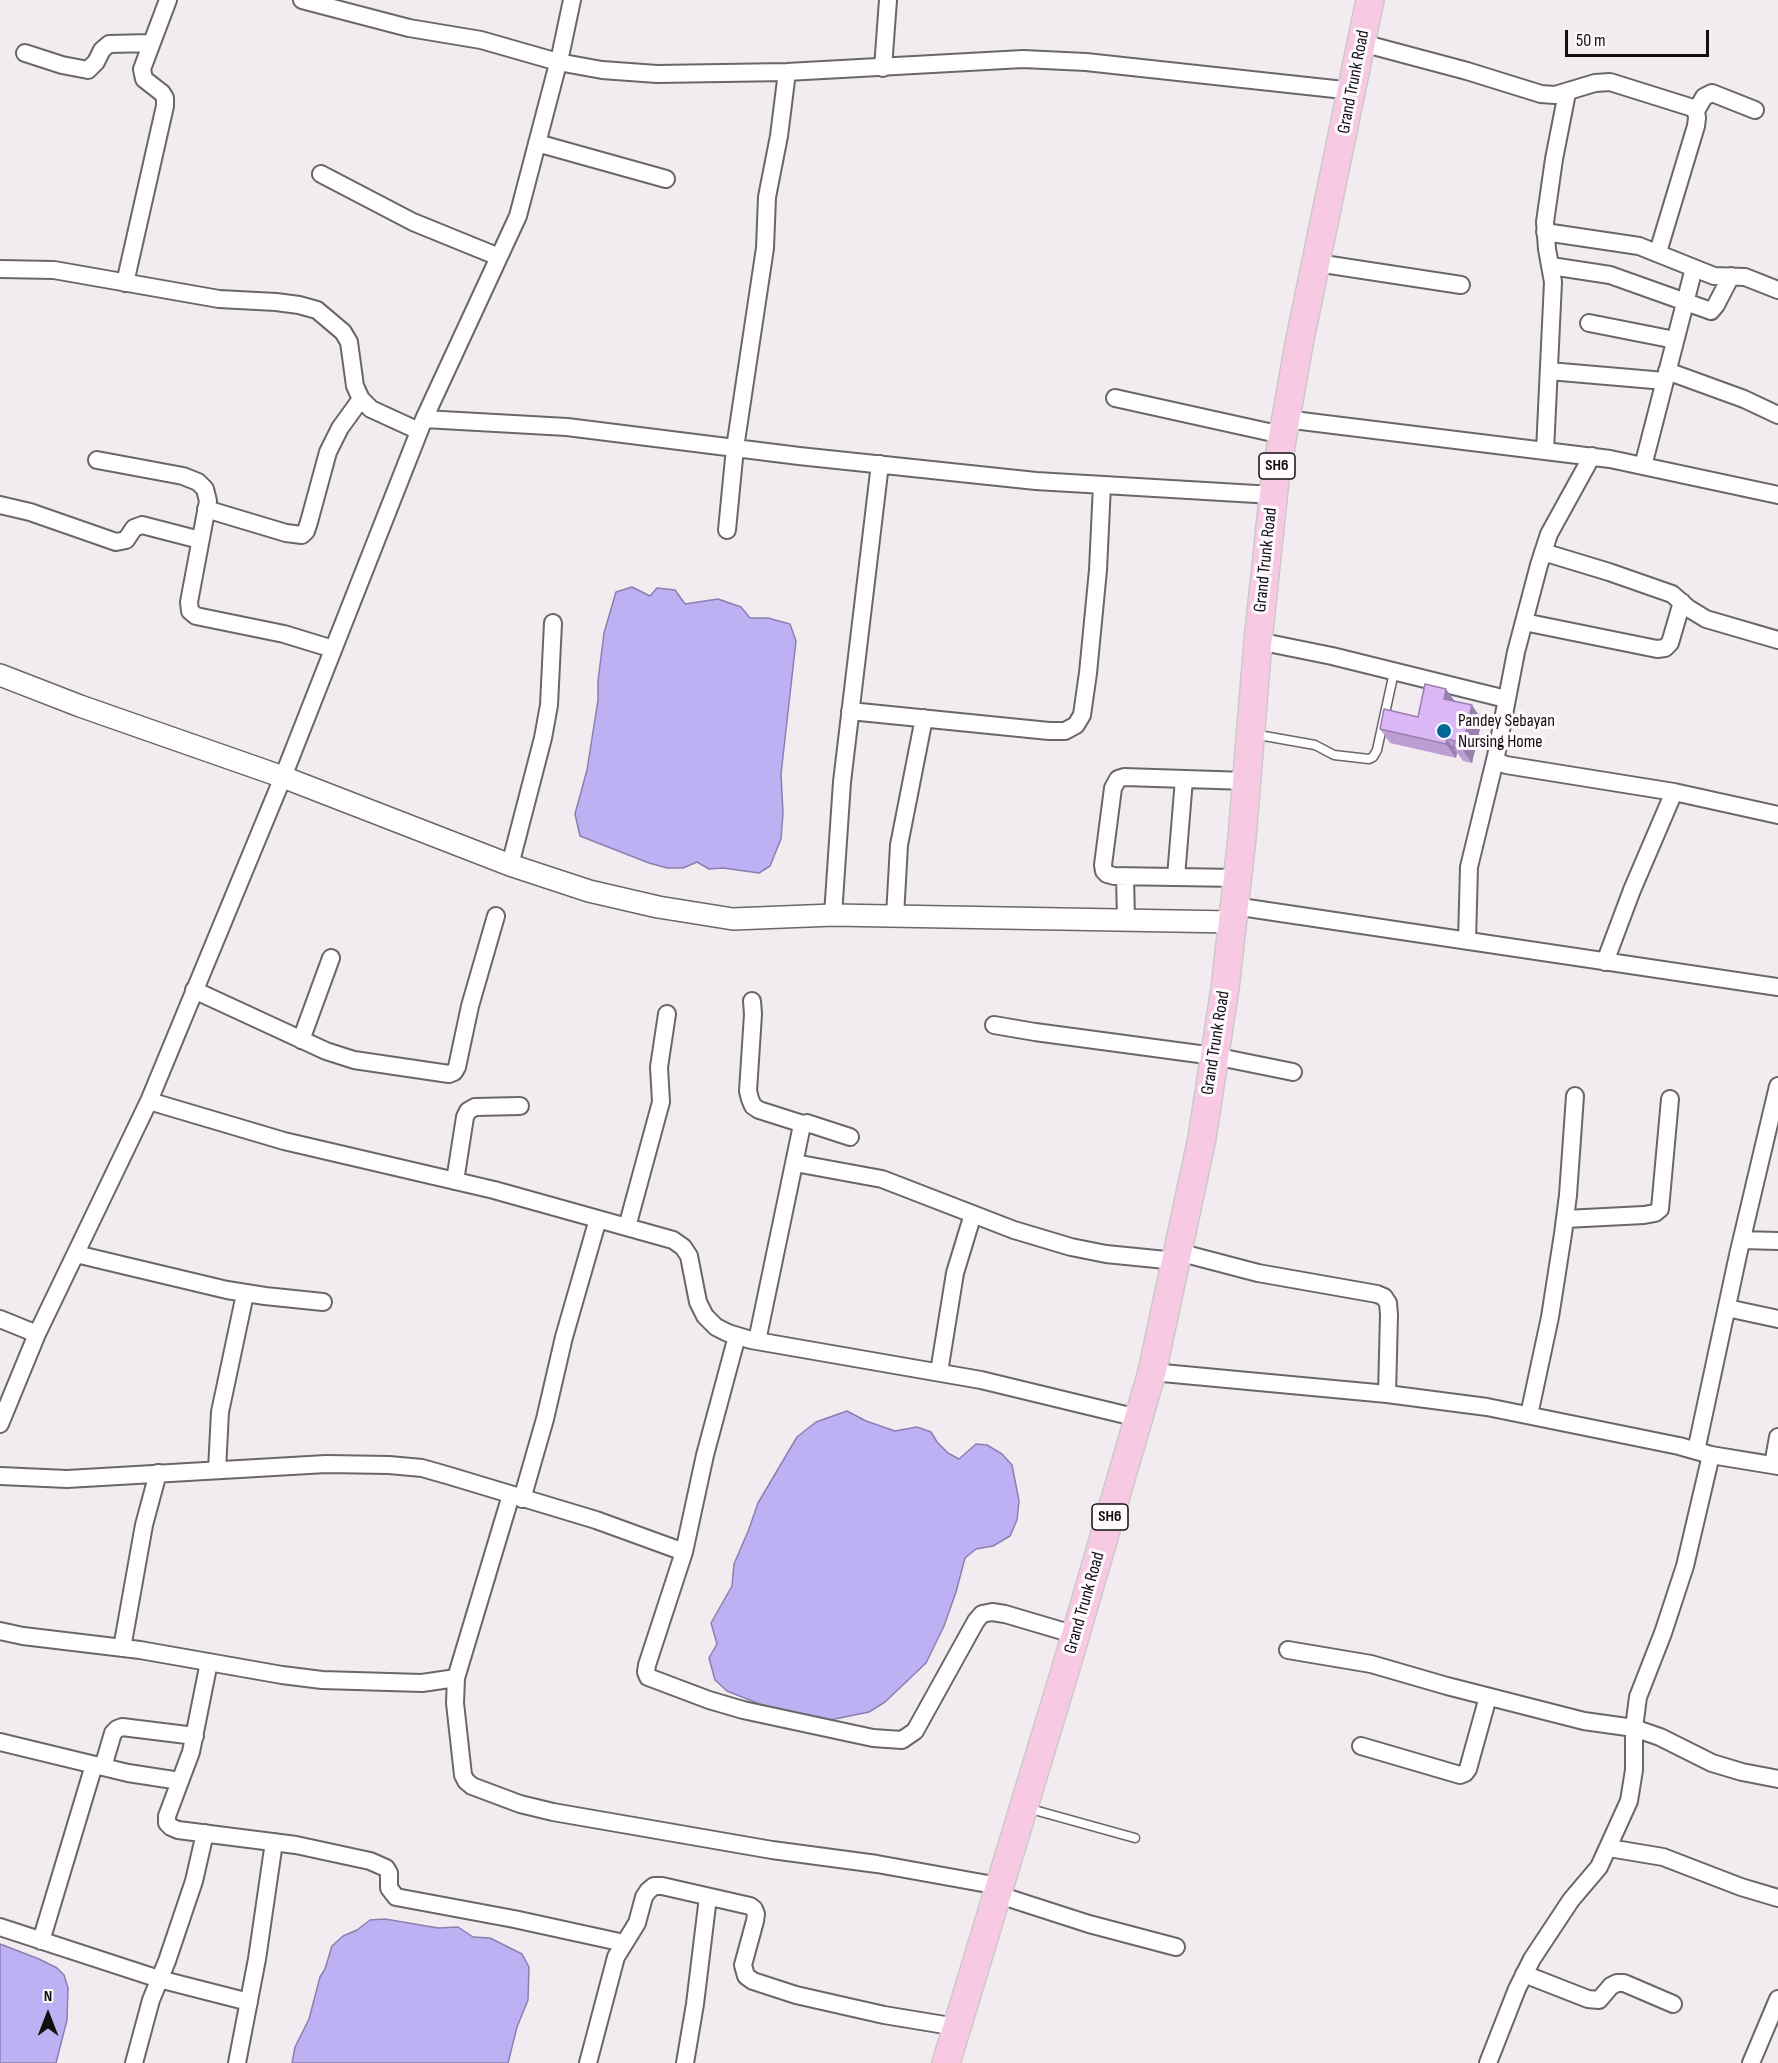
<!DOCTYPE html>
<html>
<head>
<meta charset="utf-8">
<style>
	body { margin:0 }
	#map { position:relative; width:1778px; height:2063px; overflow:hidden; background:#f2ecf1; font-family:"Sofia Sans Condensed",sans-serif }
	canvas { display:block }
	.north { position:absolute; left:18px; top:1985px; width:60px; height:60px; -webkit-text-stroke:4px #fffafe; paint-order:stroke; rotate:0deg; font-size:16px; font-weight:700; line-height:24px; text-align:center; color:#100e10 }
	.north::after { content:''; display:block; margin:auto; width:21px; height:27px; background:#100e10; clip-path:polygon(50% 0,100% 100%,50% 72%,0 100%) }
	.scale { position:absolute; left:1565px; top:30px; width:144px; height:27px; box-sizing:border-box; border:3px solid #100e10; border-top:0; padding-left:8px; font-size:18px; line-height:21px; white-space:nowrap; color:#100e10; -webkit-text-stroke:4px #fffafe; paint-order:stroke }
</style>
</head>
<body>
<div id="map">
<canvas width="1778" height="2063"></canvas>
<div class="north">N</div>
<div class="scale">50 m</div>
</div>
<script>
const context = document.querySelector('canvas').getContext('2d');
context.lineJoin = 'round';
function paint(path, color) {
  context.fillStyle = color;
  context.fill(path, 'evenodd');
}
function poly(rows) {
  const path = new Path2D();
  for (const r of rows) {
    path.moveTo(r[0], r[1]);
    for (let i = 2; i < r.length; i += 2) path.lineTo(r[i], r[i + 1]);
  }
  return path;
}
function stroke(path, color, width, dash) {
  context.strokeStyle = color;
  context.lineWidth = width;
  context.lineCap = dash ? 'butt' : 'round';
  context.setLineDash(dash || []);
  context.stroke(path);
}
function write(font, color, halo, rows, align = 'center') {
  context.font = font + ' "Sofia Sans Condensed",sans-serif';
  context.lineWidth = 6;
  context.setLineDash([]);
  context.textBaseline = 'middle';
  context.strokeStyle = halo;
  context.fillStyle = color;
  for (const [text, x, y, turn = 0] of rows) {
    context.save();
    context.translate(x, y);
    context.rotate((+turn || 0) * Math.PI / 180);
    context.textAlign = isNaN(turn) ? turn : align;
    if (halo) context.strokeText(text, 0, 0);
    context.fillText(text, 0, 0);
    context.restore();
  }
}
const water = poly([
	[632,587,650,596,657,588,675,590,685,604,718,599,741,607,750,618,768,618,790,624,796,641,781,774,783,813,781,839,770,866,759,873,723,868,709,869,697,862,683,868,667,868,649,863,580,836,575,814,587,770,598,700,598,681,604,633,616,592,632,587],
	[847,1411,866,1421,895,1431,917,1427,931,1432,937,1442,948,1453,959,1459,976,1444,987,1445,1002,1454,1012,1465,1019,1501,1017,1520,1010,1536,993,1546,976,1549,965,1558,956,1592,944,1626,926,1663,885,1702,869,1712,825,1721,772,1709,727,1691,715,1680,709,1658,717,1644,711,1623,732,1586,734,1564,749,1529,758,1503,797,1437,816,1422,847,1411],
	[385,1919,438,1928,458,1927,473,1937,490,1938,522,1954,529,1967,528,2000,517,2027,508,2063,292,2063,295,2047,309,2019,320,1977,325,1969,332,1946,343,1936,357,1930,370,1920,385,1919],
	[0,1944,39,1959,57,1968,64,1975,68,1988,67,2020,56,2063,0,2063,0,1944]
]);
paint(water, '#bdb1f4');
stroke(water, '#8980b0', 1.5);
const service = poly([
	[1253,734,1315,745,1334,755,1369,759,1373,757,1377,750,1394,672],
	[1027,1808,1135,1838]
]);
const minor = poly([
	[302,0,409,28,481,40,558,62,602,70,657,74,787,72,1023,59,1086,62,1353,91],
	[1362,43,1467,71,1541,94,1555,95,1595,83,1610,82,1693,108,1696,111,1697,118,1696,126,1658,252],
	[25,53,62,65,88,70,96,62,102,50,109,44,151,43],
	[883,68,888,0],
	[1696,111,1704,97,1712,93,1755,110],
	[537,143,666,179],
	[321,174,413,222,499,257],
	[1545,232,1639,246,1714,276,1745,277,1778,290],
	[1317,263,1461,285],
	[1551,266,1610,275,1711,311,1716,305,1731,276],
	[0,269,54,270,219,299,276,302,299,305,317,310,343,332,349,342,355,386,361,399,371,409,419,431],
	[125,283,165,106,165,98,162,93,144,79,142,69,168,0],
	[1589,323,1675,340],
	[1549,371,1665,381],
	[1667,371,1744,399,1778,415],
	[1115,398,1282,435],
	[424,419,567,427,799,456,1036,481,1273,495],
	[1285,419,1610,459,1778,495],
	[1545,451,1553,282,1547,249,1545,222,1554,159,1567,93],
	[1592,456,1549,534,1539,565,1516,652,1496,756,1498,762,1506,765,1674,792,1778,815],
	[97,460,183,476,198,482,205,489,208,501,189,602,190,611,196,616,284,634,333,649],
	[1643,466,1694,268],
	[0,505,30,512,116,542,126,540,134,528,142,525,200,540],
	[206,509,286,533,302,535,306,531,309,522,328,452,340,428,361,399],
	[727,530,735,448,765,248,767,197,779,136,787,72],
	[1543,552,1609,572,1672,594,1688,608,1706,619,1778,640],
	[1524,622,1657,649,1665,648,1670,643,1682,602],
	[1258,641,1332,656,1506,699],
	[850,711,1049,731,1065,731,1076,725,1082,715,1088,673,1098,570,1102,485],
	[510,865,543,738,549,705,553,623],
	[1125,876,1126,920],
	[1176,877,1184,779],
	[1237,878,1114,876,1107,874,1104,871,1103,865,1113,788,1118,779,1124,777,1247,781],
	[1234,906,1778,987],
	[833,915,842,782,880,464],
	[895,916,899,845,924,718],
	[1467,941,1469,867,1496,756],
	[1605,962,1632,890,1674,792],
	[194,990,326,1051,354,1060,449,1074,454,1072,457,1067,470,1006,496,916],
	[752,1001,753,1014,748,1091,750,1099,753,1106,759,1110,803,1124],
	[994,1025,1035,1032,1214,1056,1293,1072],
	[301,1040,331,958],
	[149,1101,284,1141,494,1190,673,1240,683,1247,689,1256,698,1302,705,1316,716,1327,728,1333,751,1340,981,1380,1138,1418],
	[795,1163,882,1179,1014,1230,1071,1247,1106,1254,1176,1261],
	[455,1181,465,1117,468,1111,475,1107,520,1106],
	[1565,1219,1644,1215,1655,1213,1660,1209,1670,1099],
	[627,1227,661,1102,659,1067,667,1014],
	[1742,1240,1778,1241],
	[1178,1252,1258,1273,1377,1294,1384,1297,1388,1303,1389,1315,1387,1394],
	[76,1254,227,1290,265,1296,323,1302],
	[1727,1308,1778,1319],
	[0,1319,37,1334],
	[737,1336,705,1455,684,1552,647,1665,646,1672,648,1677,709,1700,743,1710,873,1738,902,1740,915,1731,976,1621,982,1614,992,1612,1005,1614,1076,1635],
	[757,1341,802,1125,807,1123,850,1137],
	[939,1372,955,1273,973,1214],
	[1152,1372,1387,1394,1487,1407,1679,1446,1711,1455,1778,1466],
	[1529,1415,1550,1317,1563,1234,1568,1195,1575,1096],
	[0,1424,37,1334,149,1101,283,777,424,419,518,216,561,52,572,0],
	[1696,1451,1738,1255,1778,1086],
	[1773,1465,1778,1437],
	[217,1470,220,1412,245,1294],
	[0,1476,67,1479,326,1464,389,1465,422,1468,450,1476,596,1520,684,1552],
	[511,1495,456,1678,455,1703,463,1775,466,1781,472,1786,520,1804,553,1812,772,1850,877,1864,999,1886],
	[522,1499,545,1419,564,1337,598,1219],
	[0,1631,23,1636,140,1650,282,1675,322,1680,422,1683,456,1678],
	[122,1648,144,1525,158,1473],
	[1288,1650,1371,1664,1447,1686,1584,1721,1634,1728,1660,1737,1712,1763,1742,1772,1778,1779],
	[209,1662,191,1752,167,1816,167,1823,171,1827,178,1830,296,1845,370,1861,386,1868,389,1873,389,1888,396,1897,514,1919,624,1943],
	[0,1742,128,1773,180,1781],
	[1361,1746,1460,1775,1465,1773,1468,1769,1488,1697],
	[103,1767,113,1733,117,1729,122,1727,195,1736],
	[1609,1848,1663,1857,1741,1887,1778,1898],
	[996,1894,1089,1924,1176,1947],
	[0,1927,159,1979,249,2002],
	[41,1941,94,1765],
	[1524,1974,1588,1999,1599,2000,1611,1986,1617,1983,1624,1983,1673,2004],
	[134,2063,151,2000,167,1961,194,1881,205,1833],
	[237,2063,257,1959,274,1842],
	[588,2063,616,1957,637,1923,644,1897,648,1891,654,1886,662,1886,750,1906,754,1909,756,1914,755,1921,743,1965,746,1976,753,1981,796,1995,884,2015,957,2027],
	[685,2063,695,2004,708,1897],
	[1488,2063,1517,1989,1532,1959,1571,1900,1599,1867,1629,1801,1634,1770,1634,1728,1638,1697,1663,1633,1685,1566,1711,1455],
	[1751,2063,1778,1999]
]);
const tertiary = poly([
	[0,675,80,706,283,777,510,865,589,891,658,907,733,919,833,915,1232,922]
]);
const primary = poly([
	[946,2063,1065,1671,1152,1372,1202,1138,1225,988,1242,838,1258,641,1275,480,1299,344,1370,0]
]);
stroke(service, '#6a666a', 11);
stroke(minor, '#6a666a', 20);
stroke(tertiary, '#6a666a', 24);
stroke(primary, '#cacaca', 30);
stroke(service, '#fff', 8);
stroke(minor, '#fff', 16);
stroke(tertiary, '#fff', 21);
stroke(primary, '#f8c9e2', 27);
paint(poly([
	[1456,702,1482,720,1472,763,1463,761,1458,754,1457,753,1456,758,1390,743,1380,729,1418,717]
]), '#bc9dd4');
paint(poly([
	[1446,689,1456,703,1444,699],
	[1472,705,1482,720,1472,763,1462,749],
	[1447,739,1457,753,1456,758,1446,744]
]), '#9980ac');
const building = poly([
	[1425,684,1446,689,1444,699,1472,705,1462,749,1453,747,1455,741,1447,739,1446,744,1380,729,1384,709,1418,717,1425,684]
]);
paint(building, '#dbb7f6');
stroke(building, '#9980ac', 1.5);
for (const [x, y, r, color] of [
	[1444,731,8,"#006896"]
]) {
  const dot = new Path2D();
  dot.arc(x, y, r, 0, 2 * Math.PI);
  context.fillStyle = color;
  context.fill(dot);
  stroke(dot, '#fffafe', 2);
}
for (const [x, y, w] of [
	[1277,466,36],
	[1110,1517,36]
]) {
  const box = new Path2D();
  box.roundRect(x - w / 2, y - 13, w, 26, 4.5);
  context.fillStyle = '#fffafe';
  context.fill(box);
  stroke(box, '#100e10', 1.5);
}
write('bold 16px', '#100e10', null, [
	["SH6",1277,466],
	["SH6",1110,1517]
]);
write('18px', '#100e10', '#fffafe', [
	["Grand Trunk Road",1354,82,-79],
	["Grand Trunk Road",1266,560,-84],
	["Grand Trunk Road",1216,1043,-81],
	["Grand Trunk Road",1085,1603,-74]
]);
write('18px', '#100e10', '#fffafe', [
	["Pandey Sebayan",1458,721],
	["Nursing Home",1458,742]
], 'left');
</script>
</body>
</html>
